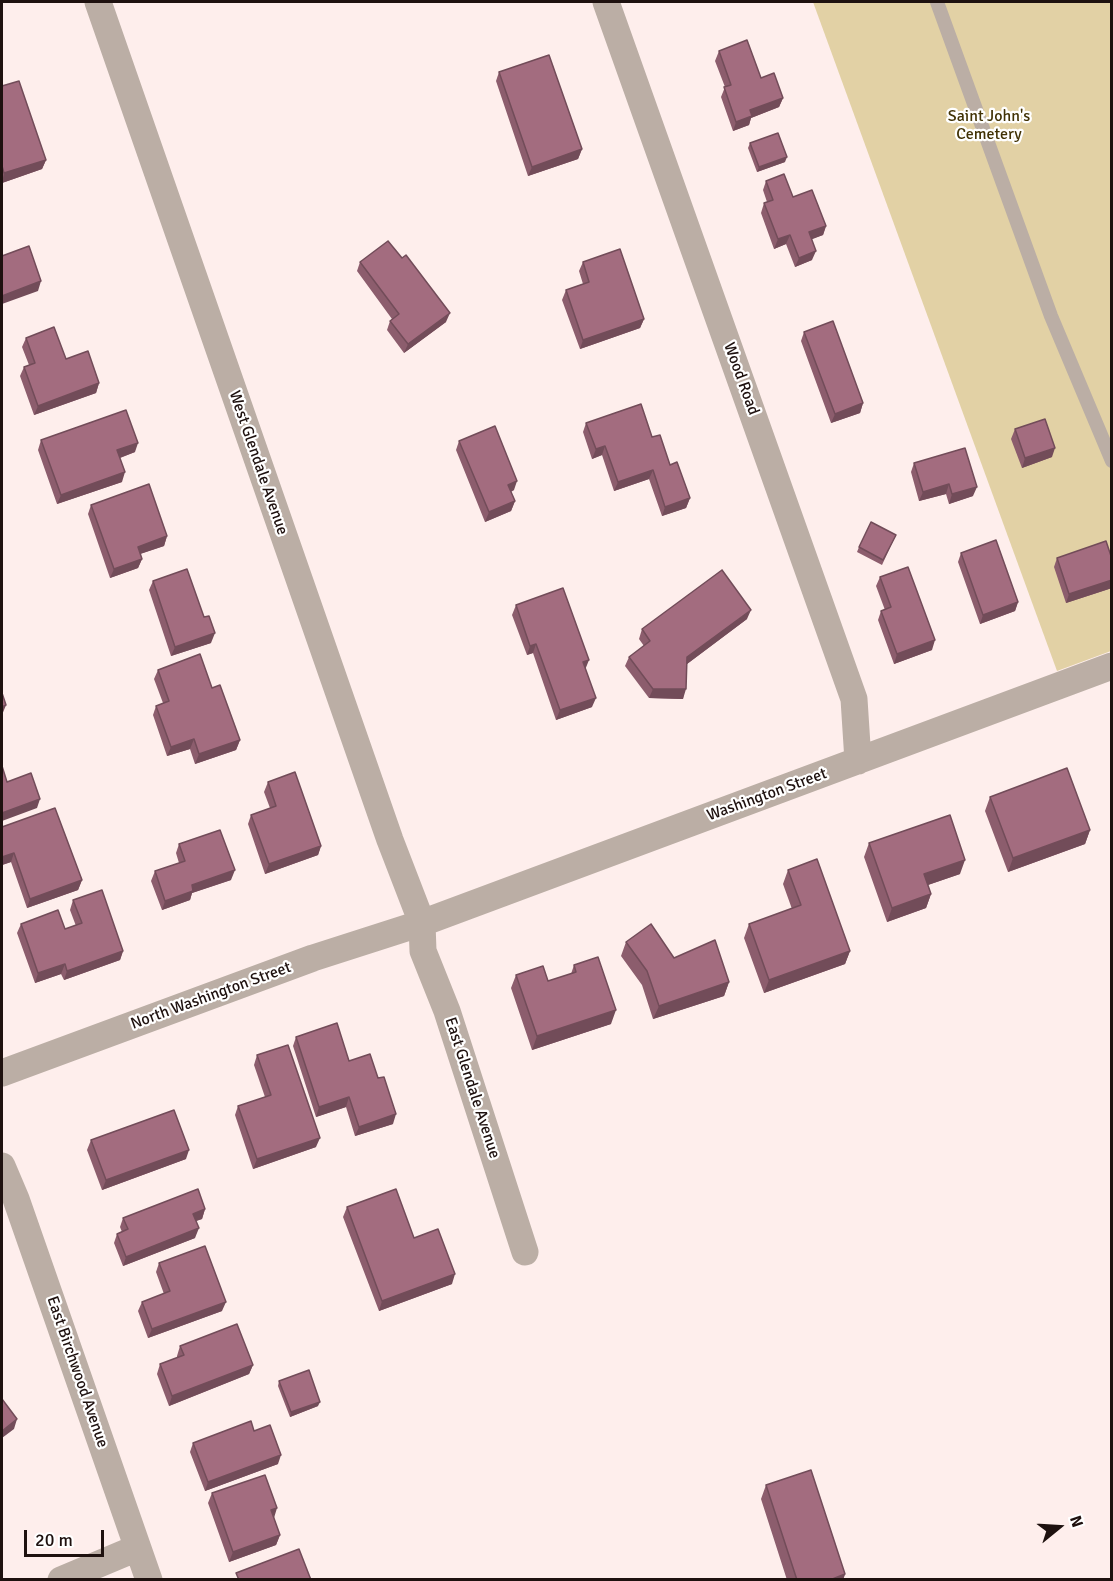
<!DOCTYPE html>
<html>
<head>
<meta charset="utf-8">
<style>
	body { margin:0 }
	#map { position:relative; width:1113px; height:1581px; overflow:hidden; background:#feeeec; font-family:Signika,sans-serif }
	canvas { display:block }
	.frame { position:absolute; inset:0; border:3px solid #1e110f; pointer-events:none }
	.north { position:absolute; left:1029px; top:1497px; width:60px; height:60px; -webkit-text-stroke:4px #fff; paint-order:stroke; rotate:72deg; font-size:16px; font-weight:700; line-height:24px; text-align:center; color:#1e110f }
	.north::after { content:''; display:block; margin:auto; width:21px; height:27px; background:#1e110f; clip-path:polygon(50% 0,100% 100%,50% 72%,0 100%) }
	.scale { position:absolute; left:24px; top:1530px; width:80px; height:27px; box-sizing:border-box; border:3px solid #1e110f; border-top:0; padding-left:8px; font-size:18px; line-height:21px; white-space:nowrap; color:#1e110f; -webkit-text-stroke:4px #fff; paint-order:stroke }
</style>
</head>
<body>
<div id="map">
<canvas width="1113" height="1581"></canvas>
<div class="frame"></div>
<div class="north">N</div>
<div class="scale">20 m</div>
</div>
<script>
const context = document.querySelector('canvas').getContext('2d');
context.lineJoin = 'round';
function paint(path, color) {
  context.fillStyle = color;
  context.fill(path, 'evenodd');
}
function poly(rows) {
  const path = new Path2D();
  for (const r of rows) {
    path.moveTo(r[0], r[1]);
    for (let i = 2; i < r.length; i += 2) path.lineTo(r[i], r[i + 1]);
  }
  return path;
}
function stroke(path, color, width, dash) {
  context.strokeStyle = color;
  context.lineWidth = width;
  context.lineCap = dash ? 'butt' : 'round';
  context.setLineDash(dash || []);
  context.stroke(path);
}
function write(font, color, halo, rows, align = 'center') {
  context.font = font + ' Signika,sans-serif';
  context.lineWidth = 4.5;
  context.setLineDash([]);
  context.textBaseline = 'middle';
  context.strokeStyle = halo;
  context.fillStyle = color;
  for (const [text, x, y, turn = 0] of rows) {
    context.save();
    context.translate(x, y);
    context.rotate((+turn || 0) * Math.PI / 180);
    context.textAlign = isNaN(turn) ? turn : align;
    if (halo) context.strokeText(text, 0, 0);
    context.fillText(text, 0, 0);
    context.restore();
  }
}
paint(poly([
	[813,2,1111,2,1111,651,1057,671]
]), '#e2d1a5');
stroke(poly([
	[937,2,1051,316,1112,461]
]), '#bbaea5', 14);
stroke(poly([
	[98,2,390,840,422,923,423,951,447,1011,525,1252],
	[606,2,854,699,858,761],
	[2,1073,313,958,422,923,1112,666],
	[2,1166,16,1199,149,1580],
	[61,1580,137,1548]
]), '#bbaea5', 27);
paint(poly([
	[719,51,761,78,783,98,779,107,751,118,749,125,733,131,721,97,725,87,715,61],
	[499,72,582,149,578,159,528,176,496,81],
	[2,86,46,160,42,169,2,183],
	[750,143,785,162,757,172,748,148],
	[766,181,793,197,826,226,823,235,811,239,812,260,795,267,786,244,774,249,761,213,764,203,767,202,763,190],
	[360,262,446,322,404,353,387,330,390,321,392,319,357,271],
	[583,262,644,319,640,328,580,349,562,300,566,290,583,284,579,271],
	[804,332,863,403,860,413,831,423,801,341],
	[26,338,99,383,96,393,34,415,20,376,24,367,29,365,22,347],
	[586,423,652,437,690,498,686,508,662,516,649,479,614,491,602,455,592,459,583,432],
	[1015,429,1052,457,1022,468,1011,439],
	[41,440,135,452,120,458,122,482,57,504,38,450],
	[459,441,514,490,511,492,515,501,511,511,485,522,456,450],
	[914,463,973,496,949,504,946,494,919,501,911,472],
	[91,505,167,536,164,546,140,554,142,559,138,568,110,578,88,514],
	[896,535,882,565,857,552,859,547],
	[961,553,1018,602,1015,611,980,624,958,562],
	[1057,558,1112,559,1112,588,1066,603,1054,567],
	[880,577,932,650,894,664,878,620,881,611,885,610,876,586],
	[153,581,211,643,171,656,149,590],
	[516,605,585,670,592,707,556,720,533,653,527,655,512,615],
	[747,619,687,664,683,699,649,698,625,666,629,657,644,646,639,639,642,629],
	[158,670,212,688,240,740,236,750,195,764,190,749,167,756,153,715,156,706,163,703,154,679],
	[268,782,321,846,318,855,265,874,248,824,251,815,270,808,264,792],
	[990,797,1090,830,1085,844,1008,872,985,811],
	[55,808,82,880,78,890,27,908,11,862,2,865],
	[869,843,960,874,928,885,931,894,926,908,887,922,864,857],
	[179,844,231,880,192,893,190,900,162,910,151,881,155,871,179,863,176,853],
	[788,870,850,951,845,964,764,993,744,938,749,924,792,909,783,884],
	[73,900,123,951,120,960,64,980,61,974,35,983,17,933,21,924,65,929,76,926,70,910],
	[626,942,674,958,729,982,724,996,653,1019,642,985,621,956],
	[574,965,611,1024,532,1050,511,988,516,975,548,981,571,974],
	[296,1037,349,1061,393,1124,355,1136,346,1107,316,1117,293,1046],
	[257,1055,316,1147,253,1169,235,1115,238,1106,265,1097,254,1065],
	[91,1140,186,1159,102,1190,87,1150],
	[347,1207,414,1238,452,1284,379,1311,343,1217],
	[205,1209,202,1219,196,1221,195,1238,123,1266,114,1243,117,1234,122,1232,120,1227,123,1218],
	[159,1263,222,1311,148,1338,138,1311,142,1302,164,1294,156,1272],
	[180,1346,253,1365,249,1374,169,1406,157,1374,160,1364,177,1358,177,1356],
	[279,1381,318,1406,290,1417,278,1386],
	[254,1431,278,1464,205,1491,190,1452,193,1443],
	[766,1485,845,1574,843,1580,787,1580,761,1499],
	[212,1493,273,1518,280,1535,276,1545,229,1562,208,1503]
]), '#8c5d6d');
paint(poly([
	[783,98,779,107,751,118,749,125,733,131,736,122,750,110],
	[582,149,578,159,528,176,532,167],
	[787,157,785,162,757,172,759,167],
	[46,160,42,169,2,183,4,173],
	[826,226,823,235,805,242,809,232],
	[790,235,786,244,774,249,778,239],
	[816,251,812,260,795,267,799,258],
	[41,281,38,291,2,304,2,296],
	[450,313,446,322,404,353,408,344],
	[644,319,640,328,580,349,583,340],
	[99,383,96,393,34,415,38,406],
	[863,403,860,413,831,423,835,414],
	[138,443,135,452,114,460,117,450],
	[605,446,602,455,592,459,596,449],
	[1055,448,1052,457,1022,468,1025,458],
	[653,470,649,479,614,491,618,482],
	[125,472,122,482,57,504,61,495],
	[517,481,514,490,504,494,508,485],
	[949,484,946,494,919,501,923,492],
	[977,487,973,496,949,504,952,494],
	[690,498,686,508,662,516,665,507],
	[515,501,511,511,485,522,489,512],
	[167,536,164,546,134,556,138,547],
	[142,559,138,568,110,578,114,569],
	[1112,580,1112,588,1066,603,1069,594],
	[1018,602,1015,611,980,624,983,615],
	[751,610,747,619,683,667,687,657],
	[215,633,211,643,171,656,175,647],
	[935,640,932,650,894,664,897,654],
	[536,644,533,653,527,655,530,646],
	[589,660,585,670,583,662],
	[653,689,686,689,683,699,649,698],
	[596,698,592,707,556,720,560,710],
	[6,705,2,715,2,707],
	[194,739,190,749,167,756,171,747],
	[240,740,236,750,195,764,199,754],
	[40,799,37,808,2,821,2,813],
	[1090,830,1085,844,1008,872,1013,858],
	[321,846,318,855,265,874,269,864],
	[14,853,11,862,2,865,2,857],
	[965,860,960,874,919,888,924,874],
	[235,870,231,880,192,893,190,900,162,910,165,901,192,885],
	[82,880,78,890,27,908,30,899],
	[931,894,926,908,887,922,892,908],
	[123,951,120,960,64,980,67,971],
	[850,951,845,964,764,993,769,980],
	[65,964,61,974,35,983,38,973],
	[729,982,724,996,653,1019,659,1006],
	[616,1010,611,1024,532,1050,537,1036],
	[349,1097,346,1107,316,1117,319,1107],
	[396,1114,393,1124,355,1136,359,1127],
	[320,1138,316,1147,253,1169,257,1159],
	[189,1150,186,1159,102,1190,106,1180],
	[205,1209,202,1219,190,1223,193,1214],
	[199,1228,195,1238,123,1266,126,1257],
	[455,1274,452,1284,379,1311,382,1301],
	[226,1302,222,1311,148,1338,152,1329],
	[253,1365,249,1374,169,1406,172,1396],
	[320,1402,318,1406,290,1417,291,1412],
	[17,1419,14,1429,2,1438,2,1431],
	[281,1455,278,1464,205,1491,208,1482],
	[277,1508,274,1518,271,1510],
	[280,1535,276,1545,229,1562,233,1552],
	[845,1574,843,1580,830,1580]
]), '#724c59');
const building = poly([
	[747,40,761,78,774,73,783,98,750,110,752,116,736,122,724,87,731,85,719,51,747,40],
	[549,55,582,149,532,167,499,72,549,55],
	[19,81,46,160,4,173,2,166,2,86,19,81],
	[778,133,787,157,759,167,750,143,778,133],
	[784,174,793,197,812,190,826,226,809,232,816,251,799,258,790,235,778,239,764,203,773,200,766,181,784,174],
	[388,241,402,258,406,255,450,313,408,344,390,321,399,314,360,262,388,241],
	[29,246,41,281,2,296,2,256,29,246],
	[620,249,644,319,583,340,566,290,589,282,583,262,620,249],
	[833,321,863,403,835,414,804,332,833,321],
	[54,327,66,359,88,351,99,383,38,406,24,367,35,363,26,338,54,327],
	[641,404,652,437,660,435,670,465,677,462,690,498,665,507,653,470,618,482,605,446,596,449,586,423,641,404],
	[126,410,138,443,117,450,125,472,61,495,41,440,126,410],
	[1045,419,1055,448,1025,458,1015,429,1045,419],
	[495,426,517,481,508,485,515,501,489,512,459,441,495,426],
	[965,448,977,487,952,494,949,484,923,492,914,463,965,448],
	[149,484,167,536,138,547,142,559,114,569,91,505,149,484],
	[871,522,896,535,883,560,859,547,871,522],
	[996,540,1018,602,983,615,961,553,996,540],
	[1106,541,1112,559,1112,580,1069,594,1057,558,1106,541],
	[908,567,935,640,897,654,881,611,891,607,880,577,908,567],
	[187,569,204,617,209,616,215,633,175,647,153,581,187,569],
	[722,570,751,610,687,657,686,689,653,689,629,657,650,641,642,629,722,570],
	[563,588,589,660,583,662,596,698,560,710,536,644,530,646,516,605,563,588],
	[200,654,212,688,220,685,240,740,199,754,194,739,171,747,156,706,169,701,158,670,200,654],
	[2,693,6,705,2,707,2,693],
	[2,766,7,782,31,773,40,799,2,813,2,766],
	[1067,768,1090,830,1013,858,990,797,1067,768],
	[295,772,321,846,269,864,251,815,276,806,268,782,295,772],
	[55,808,82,880,30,899,14,853,2,857,2,827,55,808],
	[950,815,965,860,924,874,931,894,892,908,869,843,950,815],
	[220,830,235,870,192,885,193,891,165,901,155,871,185,861,179,844,220,830],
	[817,859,850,951,769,980,749,924,801,905,788,870,817,859],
	[102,890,123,951,67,971,65,964,38,973,21,924,58,910,65,929,82,923,73,900,102,890],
	[651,924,674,958,715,940,729,982,659,1006,647,971,626,942,651,924],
	[598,957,616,1010,537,1036,516,975,543,966,548,981,576,972,574,965,598,957],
	[337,1023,349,1061,370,1054,378,1078,384,1077,396,1114,359,1127,349,1097,319,1107,296,1037,337,1023],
	[288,1045,320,1138,257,1159,238,1106,271,1095,257,1055,288,1045],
	[174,1110,189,1150,106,1180,91,1140,174,1110],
	[198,1189,205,1209,193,1214,199,1228,126,1257,117,1234,128,1229,123,1218,198,1189],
	[396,1189,414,1238,438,1229,455,1274,382,1301,347,1207,396,1189],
	[205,1246,226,1302,152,1329,142,1302,170,1291,159,1263,205,1246],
	[237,1324,253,1365,172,1396,160,1364,184,1355,180,1346,237,1324],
	[309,1370,320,1402,291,1412,279,1381,309,1370],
	[2,1399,17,1419,2,1431,2,1399],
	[251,1421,254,1431,270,1425,281,1455,208,1482,193,1443,251,1421],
	[811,1470,845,1574,830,1580,797,1580,766,1485,811,1470],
	[265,1475,277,1508,271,1510,280,1535,233,1552,212,1493,265,1475],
	[299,1549,311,1580,239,1580,236,1573,299,1549]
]);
paint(building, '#a36c7f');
stroke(building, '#724c59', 1.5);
write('16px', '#413205', '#fff', [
	["Saint John's",989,117],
	["Cemetery",989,135]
]);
write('16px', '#1e110f', '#fff', [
	["Wood Road",741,379,70],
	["West Glendale Avenue",258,463,71],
	["Washington Street",767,795,-20],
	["North Washington Street",211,996,-20],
	["East Glendale Avenue",472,1088,72],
	["East Birchwood Avenue",77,1372,71]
]);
</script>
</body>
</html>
